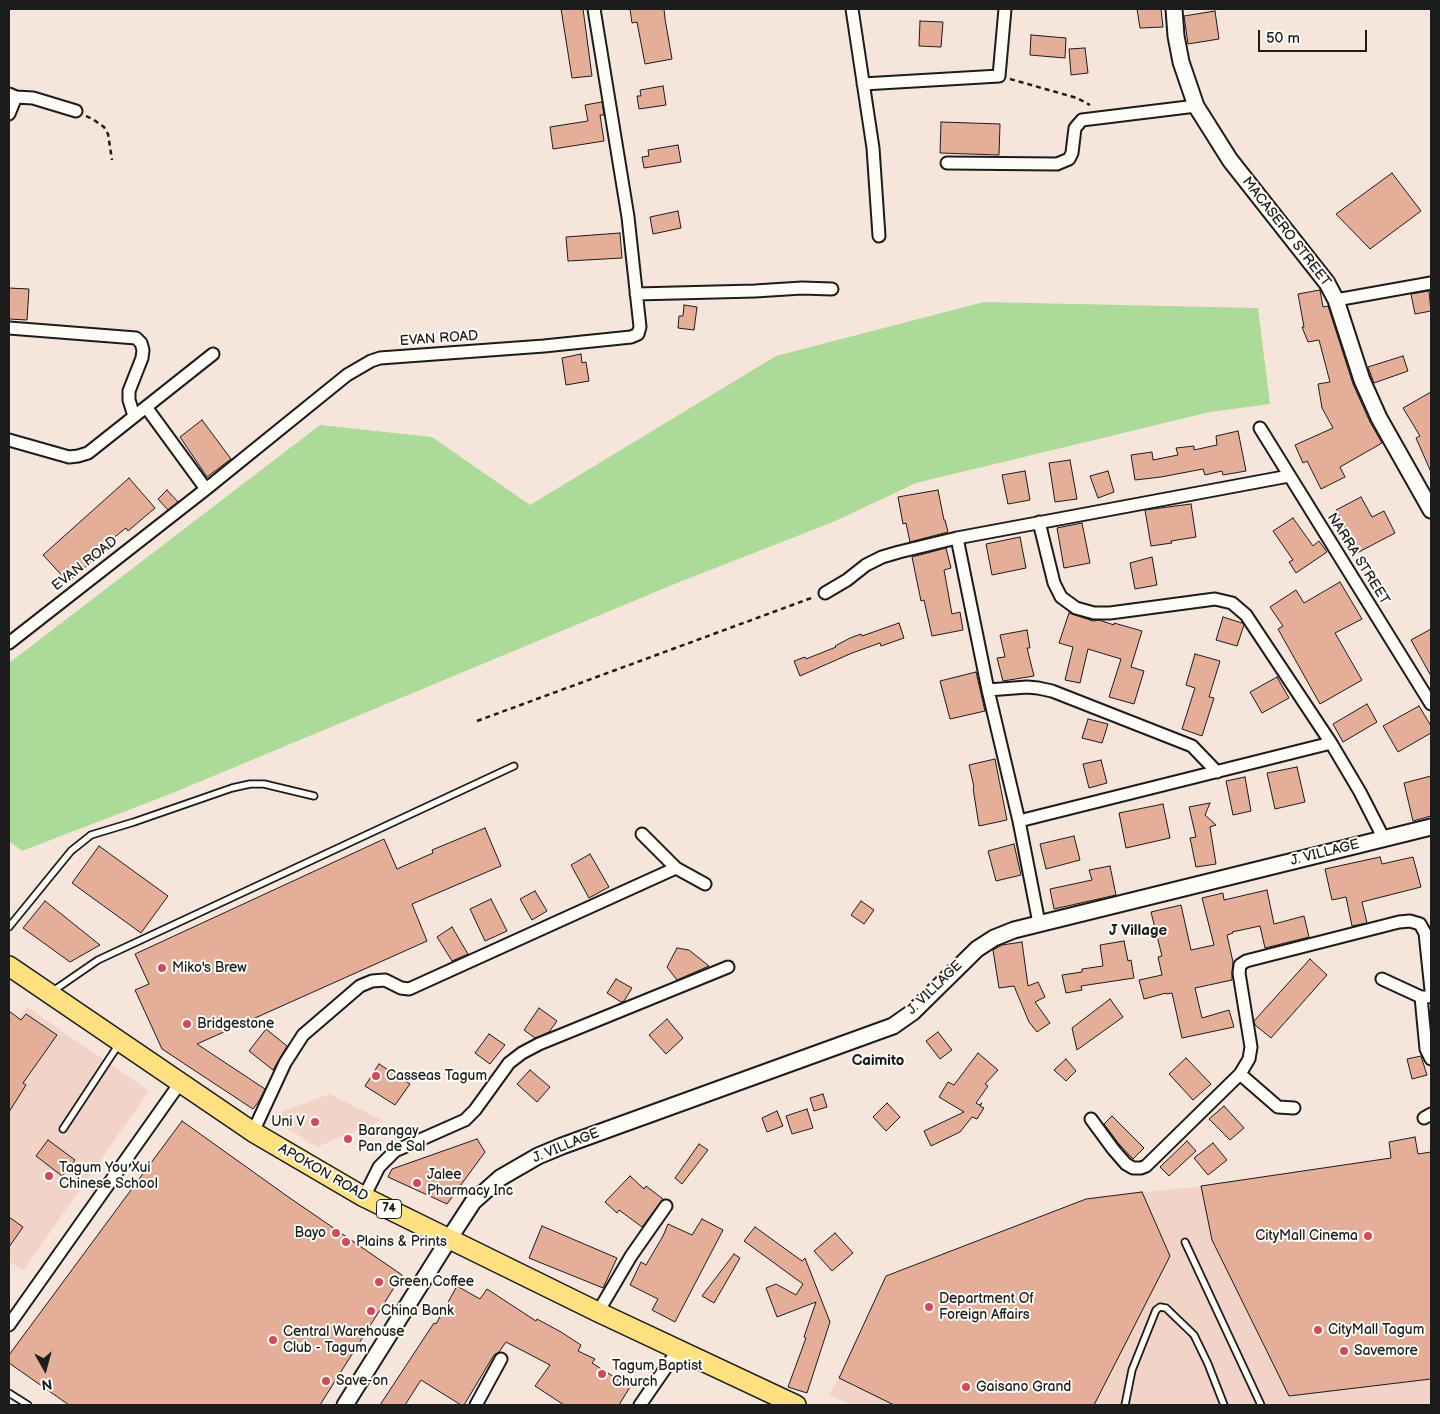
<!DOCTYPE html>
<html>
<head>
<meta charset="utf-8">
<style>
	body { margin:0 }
	#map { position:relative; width:1440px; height:1414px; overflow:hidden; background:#f6e5db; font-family:"Balsamiq Sans",sans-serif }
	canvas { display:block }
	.frame { position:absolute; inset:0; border:10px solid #1c1c1c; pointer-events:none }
	.north { position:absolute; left:20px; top:1344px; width:50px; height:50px; -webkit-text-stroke:4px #fdfcf7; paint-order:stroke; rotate:173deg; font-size:14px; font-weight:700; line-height:20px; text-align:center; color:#1c1c1c }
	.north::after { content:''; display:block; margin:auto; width:18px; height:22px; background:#1c1c1c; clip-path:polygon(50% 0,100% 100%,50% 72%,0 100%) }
	.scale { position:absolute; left:1258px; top:30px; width:109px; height:22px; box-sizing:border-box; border:2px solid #1c1c1c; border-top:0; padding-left:6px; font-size:15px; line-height:18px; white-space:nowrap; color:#1c1c1c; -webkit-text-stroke:4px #fdfcf7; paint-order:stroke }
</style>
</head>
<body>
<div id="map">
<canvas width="1440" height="1414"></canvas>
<div class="frame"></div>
<div class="north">N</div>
<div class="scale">50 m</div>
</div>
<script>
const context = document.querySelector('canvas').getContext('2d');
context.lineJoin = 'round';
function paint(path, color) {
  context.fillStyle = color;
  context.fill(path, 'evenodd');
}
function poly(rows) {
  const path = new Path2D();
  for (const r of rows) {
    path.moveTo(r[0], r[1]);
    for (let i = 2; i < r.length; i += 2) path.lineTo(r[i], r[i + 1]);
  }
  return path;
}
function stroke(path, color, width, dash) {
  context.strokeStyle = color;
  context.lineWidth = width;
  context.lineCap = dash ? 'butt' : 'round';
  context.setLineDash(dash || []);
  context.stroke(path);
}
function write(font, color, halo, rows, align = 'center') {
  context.font = font + ' "Balsamiq Sans",sans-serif';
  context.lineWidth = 4;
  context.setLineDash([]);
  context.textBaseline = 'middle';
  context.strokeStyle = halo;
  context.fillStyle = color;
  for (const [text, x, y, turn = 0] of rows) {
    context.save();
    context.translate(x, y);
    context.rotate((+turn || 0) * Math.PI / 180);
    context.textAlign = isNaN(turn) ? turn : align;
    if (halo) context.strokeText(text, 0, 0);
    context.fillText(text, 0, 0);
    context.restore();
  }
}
paint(poly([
	[27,1007,149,1091,23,1271,9,1261,9,1033],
	[329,1094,382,1120,317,1147,269,1117],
	[1431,1152,1431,1405,851,1405,829,1394,839,1378,886,1276,1086,1199,1201,1186]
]), '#f1d4c7');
paint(poly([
	[984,302,1258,308,1270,404,1210,412,916,483,833,522,677,583,170,794,22,851,9,841,9,663,320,425,432,437,530,505,776,356]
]), '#acda99');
const building = poly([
	[561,9,583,9,592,76,572,78,561,9],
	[630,9,664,9,665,19,672,59,645,64,637,22,632,23,630,9],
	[1137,9,1161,9,1163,27,1140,28,1137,9],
	[1215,11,1219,39,1188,44,1184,16,1215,11],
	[920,21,943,22,941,47,919,46,920,21],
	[1031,35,1066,38,1065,58,1030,55,1031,35],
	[1085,48,1088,73,1071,75,1069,49,1085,48],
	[663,86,666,105,639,109,637,96,641,96,640,90,663,86],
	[602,102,604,115,600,115,604,141,553,149,550,127,588,121,585,105,602,102],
	[941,122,1000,124,999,155,940,153,941,122],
	[678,145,681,162,644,168,642,157,649,156,648,150,678,145],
	[1392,173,1421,211,1370,249,1336,214,1392,173],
	[678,211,681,228,653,234,650,217,678,211],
	[620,233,622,258,568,261,566,237,620,233],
	[9,288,29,289,27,320,9,319,9,288],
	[1320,290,1323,307,1328,306,1353,384,1370,422,1382,443,1340,467,1345,477,1321,489,1307,461,1303,463,1295,445,1333,428,1322,408,1318,384,1330,382,1319,340,1308,342,1302,327,1304,327,1298,294,1320,290],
	[1429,291,1431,311,1415,314,1411,294,1429,291],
	[684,305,697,307,694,330,678,328,679,316,683,316,684,305],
	[581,354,582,363,586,362,589,381,566,385,562,358,581,354],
	[1403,356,1408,371,1374,383,1368,367,1403,356],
	[1431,392,1431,472,1416,438,1420,436,1403,408,1431,392],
	[202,420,231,459,207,477,180,437,202,420],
	[1238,431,1246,471,1223,475,1222,471,1205,475,1203,469,1161,477,1135,480,1131,455,1152,452,1153,460,1178,455,1176,448,1194,446,1194,450,1217,445,1216,436,1238,431],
	[1070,460,1077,499,1055,502,1049,463,1070,460],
	[1025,471,1030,500,1008,504,1002,475,1025,471],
	[1108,471,1114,492,1098,498,1090,476,1108,471],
	[129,478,155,508,128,531,126,528,88,558,91,562,68,582,43,555,129,478],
	[167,490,178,502,168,510,158,499,167,490],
	[938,490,944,520,945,520,948,532,910,542,906,523,903,524,898,497,938,490],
	[1361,497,1372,517,1384,511,1395,533,1357,553,1336,510,1361,497],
	[1191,504,1196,537,1171,541,1172,543,1151,546,1145,510,1191,504],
	[1293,518,1313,546,1319,541,1327,552,1296,573,1289,562,1293,560,1273,531,1293,518],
	[1082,523,1090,563,1064,568,1057,528,1082,523],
	[1020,537,1026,568,992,575,986,544,1020,537],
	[946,548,951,568,944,570,952,614,960,612,963,630,932,636,924,600,921,601,912,557,946,548],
	[1152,557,1157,585,1135,589,1130,563,1152,557],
	[1340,582,1362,619,1335,633,1362,680,1320,704,1278,629,1283,626,1270,607,1296,590,1304,603,1340,582],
	[1069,613,1093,621,1099,620,1114,625,1114,623,1142,631,1131,667,1144,671,1134,704,1109,697,1121,659,1088,649,1080,683,1065,680,1073,647,1059,643,1069,613],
	[1223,617,1242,623,1244,625,1237,646,1216,640,1223,617],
	[899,623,904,638,881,646,880,643,852,653,800,676,794,661,805,657,806,659,836,647,835,646,850,638,861,634,862,636,899,623],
	[1431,629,1431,676,1411,640,1431,629],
	[1027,630,1030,648,1027,648,1034,676,1003,681,997,658,1005,657,1000,635,1027,630],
	[1195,654,1220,661,1209,697,1214,698,1202,736,1182,729,1195,688,1186,685,1195,654],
	[976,672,985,711,950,719,940,681,976,672],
	[1277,677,1289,698,1262,713,1250,692,1277,677],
	[1367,704,1377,722,1343,742,1333,724,1367,704],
	[1419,706,1431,726,1431,733,1398,752,1383,726,1419,706],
	[1088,719,1108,724,1102,743,1082,738,1088,719],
	[995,759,1007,820,979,826,973,788,974,787,969,765,995,759],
	[1101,760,1107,783,1089,788,1083,764,1101,760],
	[1297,767,1305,802,1275,809,1267,773,1297,767],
	[1431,776,1431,816,1413,821,1404,783,1431,776],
	[1245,777,1251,811,1233,815,1226,781,1245,777],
	[1210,803,1205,815,1216,825,1210,827,1216,864,1196,867,1190,838,1196,837,1189,807,1210,803],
	[1163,804,1170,838,1126,848,1119,813,1163,804],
	[485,828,501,866,412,904,427,941,197,1044,265,1089,259,1101,253,1109,162,1049,135,990,149,984,135,954,384,839,397,869,433,853,432,850,485,828],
	[1074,836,1080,860,1046,869,1040,844,1074,836],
	[1014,844,1021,875,996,881,988,851,1014,844],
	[99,846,168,896,141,933,72,883,99,846],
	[590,854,609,887,589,898,571,865,590,854],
	[1380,857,1382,864,1413,857,1421,887,1362,902,1367,923,1352,926,1346,897,1332,900,1325,869,1380,857],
	[1110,866,1116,895,1054,909,1050,889,1092,880,1089,870,1110,866],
	[1267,890,1274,924,1304,916,1309,937,1265,948,1260,926,1232,932,1233,933,1227,935,1233,962,1232,972,1232,980,1195,988,1202,1018,1229,1010,1234,1027,1182,1038,1172,993,1166,994,1166,993,1144,999,1139,980,1162,975,1158,957,1162,956,1151,912,1181,905,1191,950,1214,945,1202,898,1223,893,1224,900,1267,890],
	[535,891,547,911,532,920,520,899,535,891],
	[491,899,507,931,485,941,470,909,491,899],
	[45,901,100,945,70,962,23,928,45,901],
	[861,901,874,910,864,924,851,915,861,901],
	[452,927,468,954,452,961,437,937,452,927],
	[1124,941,1128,961,1131,960,1134,978,1081,986,1082,990,1066,993,1062,975,1082,972,1082,969,1103,966,1100,945,1124,941],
	[1022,942,1028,986,1038,982,1045,997,1035,1002,1050,1023,1037,1032,1029,1022,1014,986,999,988,993,950,1002,945,1022,942],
	[677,948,689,950,709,966,677,980,667,967,677,948],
	[1310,959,1327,975,1271,1038,1255,1025,1254,1021,1310,959],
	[616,979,632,988,624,1001,621,1002,607,993,616,979],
	[1110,999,1123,1017,1077,1050,1072,1028,1110,999],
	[539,1008,557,1021,549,1032,535,1038,524,1030,539,1008],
	[9,1011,21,1020,26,1014,57,1035,23,1083,26,1085,9,1112,9,1011],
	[667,1019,683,1038,666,1054,649,1035,667,1019],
	[266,1029,287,1046,273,1070,249,1051,266,1029],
	[938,1032,952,1050,940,1059,926,1041,938,1032],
	[489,1034,505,1045,490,1064,475,1053,489,1034],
	[978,1053,998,1070,985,1084,988,1086,976,1103,979,1105,982,1103,980,1106,984,1108,977,1119,972,1117,960,1132,931,1146,924,1131,964,1112,939,1097,948,1082,954,1085,978,1053],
	[1421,1056,1427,1075,1412,1079,1407,1059,1421,1056],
	[1186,1058,1211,1084,1193,1100,1169,1074,1186,1058],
	[1066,1059,1076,1071,1066,1081,1054,1070,1066,1059],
	[379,1064,410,1084,395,1105,365,1086,379,1064],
	[530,1070,550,1087,537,1102,517,1084,530,1070],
	[823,1094,827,1107,814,1111,810,1098,823,1094],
	[887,1103,900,1117,886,1131,873,1117,887,1103],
	[1224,1106,1244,1128,1230,1140,1209,1119,1224,1106],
	[807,1109,813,1128,792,1134,786,1116,807,1109],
	[777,1111,783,1126,767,1132,762,1118,777,1111],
	[1112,1116,1144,1148,1133,1159,1119,1144,1104,1124,1112,1116],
	[182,1121,287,1196,402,1275,320,1405,69,1405,9,1363,9,1355,182,1121],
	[1415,1137,1418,1154,1431,1152,1431,1379,1289,1396,1212,1240,1201,1186,1391,1158,1389,1142,1415,1137],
	[477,1139,485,1152,447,1204,388,1177,392,1169,477,1139],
	[48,1140,75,1160,62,1176,36,1156,48,1140],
	[1187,1141,1196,1151,1169,1176,1160,1167,1187,1141],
	[1213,1143,1227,1160,1208,1175,1194,1158,1213,1143],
	[699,1144,708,1150,682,1184,675,1178,699,1144],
	[630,1176,644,1189,646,1186,663,1199,642,1227,619,1210,617,1213,605,1202,630,1176],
	[1142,1192,1170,1256,1094,1405,894,1405,839,1378,886,1276,1086,1199,1142,1192],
	[9,1217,23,1227,9,1247,9,1217],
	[702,1219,723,1230,675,1322,652,1310,658,1299,630,1285,641,1262,646,1265,663,1236,668,1224,692,1235,702,1219],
	[542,1226,617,1258,603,1288,529,1258,542,1226],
	[755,1227,802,1261,805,1258,830,1322,807,1393,788,1387,806,1338,804,1337,816,1302,777,1317,766,1288,776,1284,796,1295,803,1284,744,1241,755,1227],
	[835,1233,853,1253,832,1271,814,1251,835,1233],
	[734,1254,740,1258,714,1303,702,1296,734,1254],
	[457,1286,480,1299,487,1289,536,1321,537,1319,561,1332,581,1345,578,1351,595,1359,592,1363,630,1387,619,1405,564,1405,535,1386,550,1365,506,1342,499,1352,494,1355,464,1405,461,1405,421,1380,405,1405,380,1405,434,1323,436,1324,457,1286]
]);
paint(building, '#e4ae99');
stroke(building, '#1c1c1c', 1);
const service = poly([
	[9,927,71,851,91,835,134,822,232,788,250,784,264,784,314,796],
	[53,991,98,960,514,766],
	[63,1129,119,1044],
	[1185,1242,1261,1405],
	[9,1393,28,1405],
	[1125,1405,1132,1370,1156,1310,1160,1307,1166,1308,1194,1335,1208,1364,1224,1405]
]);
const minor = poly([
	[852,9,873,148,879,236],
	[863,84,999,76,1005,9],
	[9,94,16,97,33,98,76,111],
	[9,114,16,97],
	[947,163,1057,164,1069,159,1072,153,1075,128,1082,120,1196,106],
	[636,294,755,291,802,288,832,289],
	[1336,300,1431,283],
	[9,328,136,338,141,343,143,350,142,358,129,391,129,400,134,416],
	[146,407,206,489],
	[1260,428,1431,704],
	[9,440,69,457,78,456,88,453,213,354],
	[1039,522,1054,583,1061,597,1076,608,1094,613,1110,613,1215,599,1232,603,1246,615,1331,743,1360,792,1384,839],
	[957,538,988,690,1019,821,1039,923],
	[825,593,847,580,866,565,882,557,899,552,957,538,1289,476],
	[9,643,206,489,347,375,371,361,380,358,544,346,631,337,638,334,640,327,628,217,594,9],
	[988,690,1027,687,1038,688,1052,691,1192,746,1217,772],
	[1019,821,1331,743],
	[642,834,676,868,705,884],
	[1382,979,1421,997,1427,997],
	[1421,997,1426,1049,1431,1059],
	[1240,1074,1278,1107,1294,1108],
	[1424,1118,1431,1114],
	[1091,1119,1113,1149,1126,1164,1133,1168,1141,1168,1146,1166,1240,1074,1249,1059,1251,1047,1239,973,1240,965,1246,961,1399,922,1410,921,1420,924,1425,933,1431,990],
	[253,1132,285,1063,303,1035,360,986,372,981,385,980,401,988,409,989,676,868],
	[364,1197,379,1167,395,1151,465,1120,475,1110,509,1063,522,1053,539,1044,728,967],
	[598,1312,631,1256,666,1206],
	[9,1325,180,1083],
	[476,1405,501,1359],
	[640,1405,678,1350]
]);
const tertiary = poly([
	[1174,9,1176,36,1181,62,1196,106,1230,160,1327,283,1336,300,1362,380,1379,418,1431,510],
	[345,1405,449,1239,473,1202,500,1178,538,1156,562,1146,893,1026,913,1012,977,949,994,938,1014,930,1431,827]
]);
const trunk = poly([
	[9,966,253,1132,364,1197,598,1312,796,1405]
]);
stroke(service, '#1c1c1c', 9);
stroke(minor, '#1c1c1c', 15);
stroke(tertiary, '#1c1c1c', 19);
stroke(trunk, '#1c1c1c', 22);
stroke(poly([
	[1010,79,1077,98,1090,105],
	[86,116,94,120,104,127,108,134,112,160],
	[477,721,814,597]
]), '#1c1c1c', 2.5, [5, 4]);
stroke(service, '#fdfcf7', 5.5);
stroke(minor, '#fdfcf7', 11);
stroke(tertiary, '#fdfcf7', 15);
stroke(trunk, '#fde080', 19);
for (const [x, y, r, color] of [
	[162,968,5,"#d1495b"],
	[187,1024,5,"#d1495b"],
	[376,1076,5,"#d1495b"],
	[315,1122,5,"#d1495b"],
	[348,1139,5,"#d1495b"],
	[49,1176,5,"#d1495b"],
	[417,1183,5,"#d1495b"],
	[336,1233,5,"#d1495b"],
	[1368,1236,5,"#d1495b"],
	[346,1242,5,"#d1495b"],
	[379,1282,5,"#d1495b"],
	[929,1307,5,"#d1495b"],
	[371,1311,5,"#d1495b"],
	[1318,1330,5,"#d1495b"],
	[273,1340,5,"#d1495b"],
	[1344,1351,5,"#d1495b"],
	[602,1374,5,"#d1495b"],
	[326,1381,5,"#d1495b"],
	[966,1387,5,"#d1495b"]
]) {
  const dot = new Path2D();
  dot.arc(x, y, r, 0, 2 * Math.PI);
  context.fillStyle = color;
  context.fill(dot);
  stroke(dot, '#fdfcf7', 2);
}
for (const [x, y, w] of [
	[389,1209,25]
]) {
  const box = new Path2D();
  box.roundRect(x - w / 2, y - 9.5, w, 19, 4);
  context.fillStyle = '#fdfcf7';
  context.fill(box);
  stroke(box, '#1c1c1c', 1);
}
write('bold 12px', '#1c1c1c', null, [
	["74",389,1209]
]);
write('14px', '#1c1c1c', '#fdfcf7', [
	["MACASERO STREET",1286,232,52],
	["EVAN ROAD",439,339,-4],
	["NARRA STREET",1358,559,58],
	["EVAN ROAD",85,564,-38],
	["J. VILLAGE",1325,853,-14],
	["J. VILLAGE",935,988,-44],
	["J. VILLAGE",566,1146,-22],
	["APOKON ROAD",323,1173,30]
]);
write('14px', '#1c1c1c', '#fdfcf7', [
	["Miko's Brew",172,968],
	["Bridgestone",197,1024],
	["Casseas Tagum",386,1076],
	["Uni V",305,1122,"right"],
	["Barangay",358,1131],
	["Pan de Sal",358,1147],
	["Tagum You Xui",59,1168],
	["Chinese School",59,1184],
	["Jalee",427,1175],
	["Pharmacy Inc",427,1191],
	["Bayo",326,1233,"right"],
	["CityMall Cinema",1358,1236,"right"],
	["Plains & Prints",356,1242],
	["Green Coffee",389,1282],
	["Department Of",939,1299],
	["Foreign Affairs",939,1315],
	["China Bank",381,1311],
	["CityMall Tagum",1328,1330],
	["Central Warehouse",283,1332],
	["Club - Tagum",283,1348],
	["Savemore",1354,1351],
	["Tagum Baptist",612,1366],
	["Church",612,1382],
	["Save-on",336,1381],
	["Gaisano Grand",976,1387]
], 'left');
write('bold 15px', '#1c1c1c', '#fdfcf7', [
	["J Village",1138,931],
	["Caimito",878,1061]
]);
</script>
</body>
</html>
